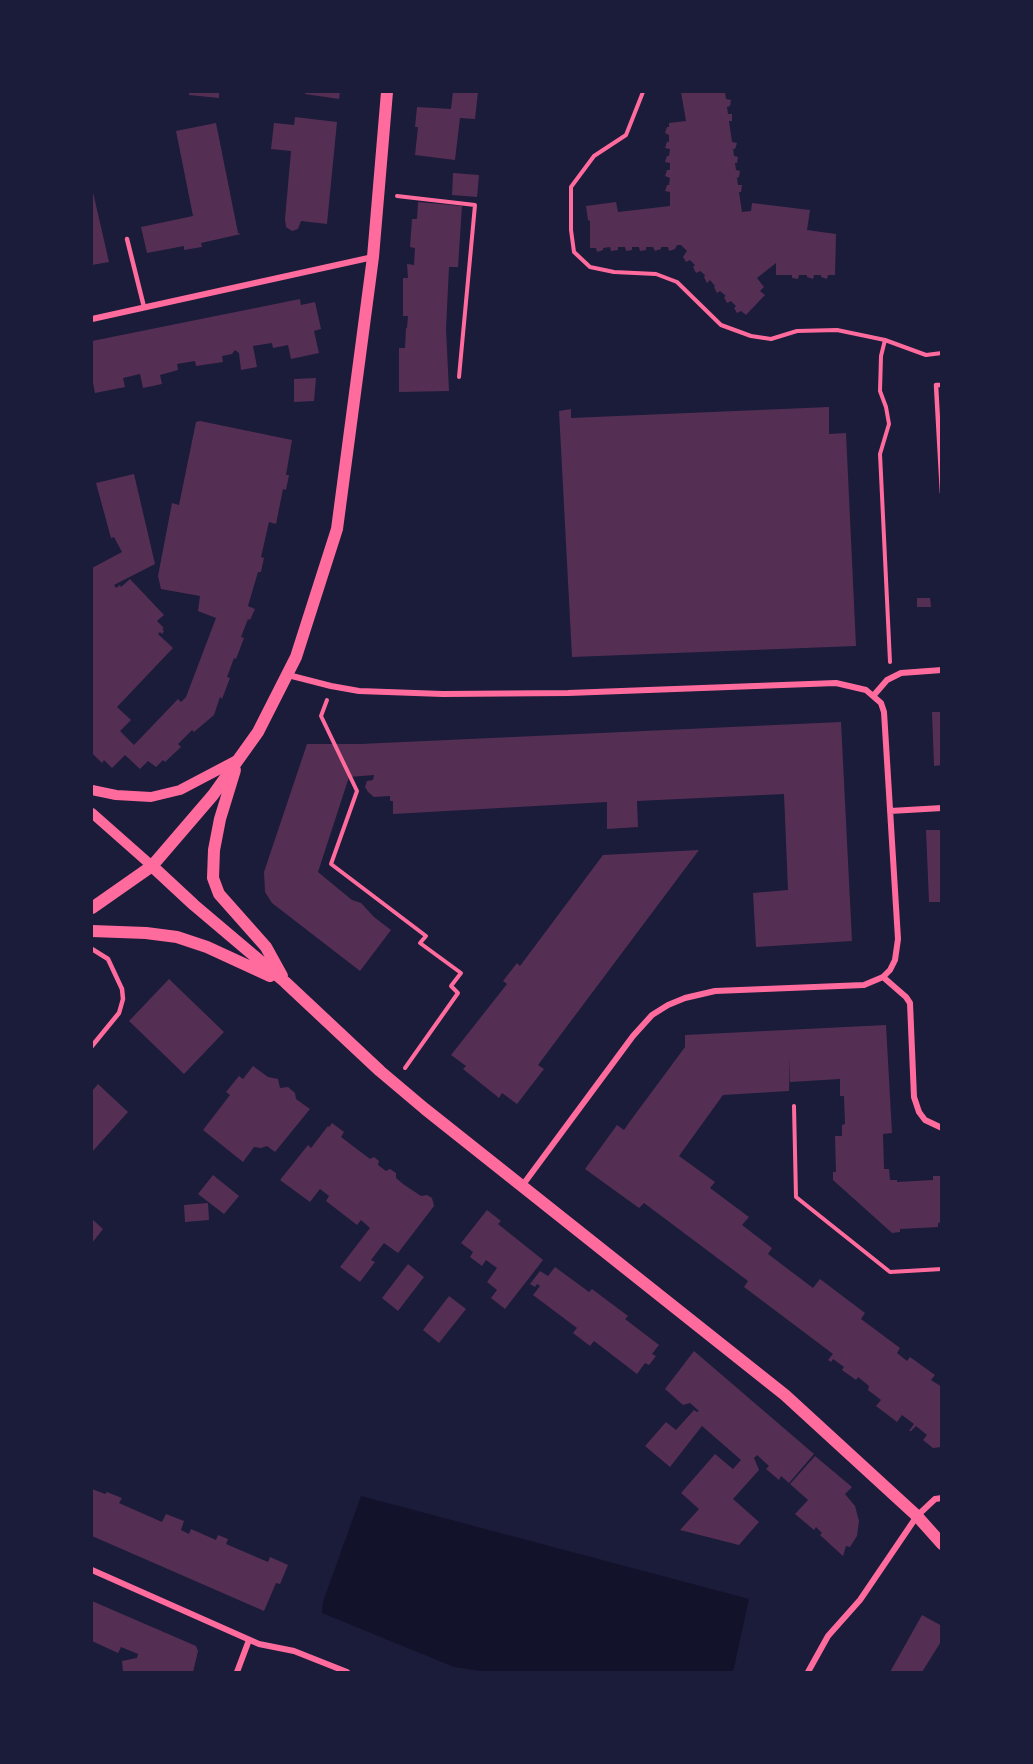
<!DOCTYPE html>
<html>
<head>
<meta charset="utf-8">
<style>
	body { margin:0 }
	#map { position:relative; width:1033px; height:1764px; overflow:hidden; background:#1b1b3a; font-family:"PT Sans Narrow",sans-serif }
	canvas { display:block }
	.frame { position:absolute; inset:0; border:93px solid #1b1b3a; pointer-events:none }
</style>
</head>
<body>
<div id="map">
<canvas width="1033" height="1764"></canvas>
<div class="frame"></div>
</div>
<script>
const context = document.querySelector('canvas').getContext('2d');
context.lineJoin = 'round';
function paint(path, color) {
  context.fillStyle = color;
  context.fill(path, 'evenodd');
}
function poly(rows) {
  const path = new Path2D();
  for (const r of rows) {
    path.moveTo(r[0], r[1]);
    for (let i = 2; i < r.length; i += 2) path.lineTo(r[i], r[i + 1]);
  }
  return path;
}
function stroke(path, color, width, dash) {
  context.strokeStyle = color;
  context.lineWidth = width;
  context.lineCap = dash ? 'butt' : 'round';
  context.setLineDash(dash || []);
  context.stroke(path);
}
paint(poly([
	[361,1496,749,1599,733,1672,488,1672,454,1667,322,1613,323,1602]
]), '#12122b');
paint(poly([
	[189,92,219,92,219,98,189,95],
	[305,92,340,92,339,99,305,94],
	[453,92,478,92,475,119,460,118,455,160,415,155,418,127,415,127,417,107,451,109],
	[681,92,725,92,726,99,731,100,730,106,727,107,728,114,732,114,732,121,729,121,732,142,737,143,735,149,733,149,734,156,738,157,737,163,735,163,736,170,740,171,739,177,737,178,738,185,742,185,741,192,739,192,742,212,751,211,752,203,810,210,807,230,836,234,835,275,828,275,827,279,821,277,821,275,814,275,813,279,807,277,807,275,799,275,798,279,792,278,792,275,776,275,776,263,757,278,764,287,760,291,765,295,746,315,741,311,737,313,734,308,736,306,731,301,727,303,724,297,726,296,720,291,717,293,714,287,715,286,710,280,707,283,704,277,705,275,700,271,696,273,693,267,695,265,690,260,686,262,683,257,687,251,681,245,677,245,675,249,669,251,668,247,661,247,661,249,655,251,653,247,646,247,646,250,640,251,639,247,632,247,632,250,626,251,625,247,618,247,618,250,611,251,610,247,603,248,603,250,597,252,596,248,590,248,590,221,588,220,586,206,616,202,618,212,670,206,670,192,665,191,667,185,669,185,670,178,665,176,667,170,670,170,670,163,665,162,667,156,669,156,670,149,665,148,667,142,669,142,669,135,665,133,667,127,669,127,669,123,686,121],
	[295,117,337,122,327,224,301,221,298,229,292,231,286,227,285,219,291,151,271,149,274,123,294,125],
	[216,123,238,233,241,234,201,243,202,247,184,250,184,246,147,253,141,227,193,216,176,131],
	[453,173,479,175,477,197,452,195],
	[92,188,109,262,92,265],
	[418,202,462,206,458,267,449,267,446,329,449,391,399,392,399,348,405,348,406,328,407,328,408,316,403,316,403,278,408,278,407,264,414,265,415,248,410,247,412,219,417,219],
	[300,299,301,305,315,302,321,329,314,331,319,353,291,359,288,345,273,348,272,343,253,346,257,367,241,370,239,353,235,350,232,354,222,356,223,362,196,366,195,361,177,364,178,370,160,375,162,384,143,388,140,374,123,378,125,387,95,393,92,377,92,341],
	[316,378,314,401,294,402,294,379],
	[829,407,829,434,846,433,856,646,572,657,559,411,571,409,571,418],
	[200,421,292,440,286,475,289,475,286,490,283,489,276,524,269,522,261,557,264,558,261,572,258,572,248,606,255,609,250,620,248,619,241,637,244,638,236,659,234,658,227,677,230,678,222,699,220,697,214,715,194,732,192,730,178,744,181,747,165,762,163,760,156,767,148,761,140,769,125,755,112,768,104,760,102,763,92,753,92,568,122,552,114,537,111,538,96,483,134,474,155,564,114,585,116,588,120,585,121,587,130,579,164,615,157,621,164,628,162,629,164,631,162,634,160,632,158,634,173,648,117,707,131,720,120,731,134,745,178,699,181,702,186,697,216,618,198,611,200,596,161,589,158,576,172,503,179,505,196,422],
	[917,598,930,598,931,607,917,607],
	[932,712,942,712,942,765,934,766],
	[841,722,852,941,756,947,753,893,788,890,784,794,637,801,638,827,607,829,607,802,393,814,393,801,390,801,390,796,374,797,368,792,365,787,367,781,373,780,374,775,349,777,318,872,352,900,361,903,374,917,391,930,360,971,272,903,265,892,264,872,307,744,360,744],
	[926,830,942,830,942,902,929,902],
	[699,850,538,1065,544,1069,517,1104,502,1093,499,1098,463,1069,466,1066,451,1055,507,984,503,981,517,963,520,966,603,855],
	[169,979,224,1032,184,1074,129,1021],
	[886,1025,892,1133,883,1134,884,1169,889,1169,890,1180,897,1180,897,1182,933,1180,933,1176,942,1176,942,1222,938,1223,938,1227,900,1229,900,1232,892,1233,833,1180,833,1172,836,1172,835,1136,842,1136,842,1125,845,1124,844,1096,840,1096,840,1079,790,1082,790,1057,789,1091,723,1095,679,1156,715,1182,710,1188,749,1217,742,1225,772,1248,768,1254,813,1288,820,1279,865,1313,861,1319,900,1348,897,1353,907,1361,910,1357,935,1375,931,1380,942,1387,942,1447,933,1448,923,1440,927,1435,916,1426,911,1431,909,1431,914,1424,902,1415,897,1422,876,1406,881,1400,868,1390,869,1386,858,1377,856,1380,842,1370,844,1367,833,1359,831,1362,828,1360,833,1354,744,1287,748,1281,644,1203,639,1208,585,1169,617,1125,624,1130,631,1120,685,1047,685,1035],
	[253,1066,268,1077,278,1079,280,1088,288,1087,295,1093,296,1099,310,1109,275,1152,267,1146,261,1148,254,1147,243,1162,203,1130,230,1095,226,1092,239,1076,243,1079],
	[98,1084,128,1112,92,1152,92,1091],
	[332,1123,344,1132,341,1137,370,1159,374,1157,379,1161,378,1165,386,1171,390,1169,396,1173,396,1178,403,1184,421,1196,427,1195,432,1198,434,1206,398,1253,384,1243,371,1260,375,1262,360,1282,340,1267,370,1228,361,1220,357,1225,326,1201,329,1196,320,1189,310,1202,280,1180,308,1145,311,1148,328,1126,329,1127],
	[213,1175,239,1196,224,1214,198,1194],
	[208,1203,209,1220,185,1222,184,1205],
	[487,1210,501,1221,498,1224,543,1260,505,1309,491,1298,497,1290,487,1282,497,1268,486,1260,482,1266,470,1257,473,1252,461,1243],
	[92,1219,103,1229,92,1243],
	[408,1264,424,1277,398,1311,382,1298],
	[555,1267,589,1292,592,1289,628,1316,625,1319,659,1345,652,1354,656,1356,649,1365,645,1363,637,1374,594,1341,590,1346,573,1333,577,1328,533,1295,540,1286,537,1284,535,1287,530,1284,540,1271,548,1276],
	[449,1296,466,1309,439,1343,423,1330],
	[694,1351,814,1454,789,1483,781,1476,779,1480,766,1469,769,1466,757,1455,754,1458,759,1470,733,1499,759,1522,739,1545,680,1530,699,1509,681,1493,715,1454,733,1469,741,1460,702,1426,670,1467,645,1446,666,1422,676,1430,694,1410,697,1412,699,1411,690,1403,683,1405,665,1389],
	[815,1456,852,1487,845,1494,855,1506,859,1521,857,1536,850,1547,846,1546,843,1556,820,1535,822,1533,816,1527,814,1530,795,1514,808,1500,790,1484],
	[92,1489,105,1494,107,1492,122,1498,119,1503,162,1522,166,1514,184,1521,181,1530,189,1534,191,1529,216,1540,218,1535,228,1539,226,1544,268,1562,270,1557,288,1565,280,1584,276,1583,264,1611,92,1536],
	[92,1601,196,1646,198,1651,193,1672,123,1672,122,1661,137,1658,138,1654,121,1647,118,1653,92,1641],
	[922,1615,942,1626,942,1640,922,1672,890,1672]
]), '#542f53');
stroke(poly([
	[643,92,626,135,594,156,571,187,571,230,574,252,590,267,614,272,656,274,677,282,721,325,751,336,771,339,797,331,837,330,885,340,926,355,942,353],
	[397,196,475,205,459,377],
	[885,340,881,356,880,391,886,407,889,424,880,454,890,662],
	[327,700,321,716,357,791,331,864,426,936,420,943,461,973,451,986,458,993,405,1068],
	[794,1106,796,1197,890,1272,942,1269]
]), '#ff6b9d', 4);
stroke(poly([
	[127,239,144,307],
	[942,385,936,385,942,493],
	[92,949,108,959,122,989,123,999,119,1013,92,1046]
]), '#ff6b9d', 4.5);
stroke(poly([
	[92,319,373,257],
	[288,675,331,686,359,691,443,694,568,693,836,683,866,690,881,703,884,712,898,939,895,960,890,970,883,977,864,985,715,991,685,998,668,1005,652,1015,633,1036,522,1186],
	[874,695,887,680,901,673,942,670],
	[890,811,942,808],
	[883,977,906,997,910,1003,914,1097,919,1112,925,1120,942,1128],
	[92,1570,259,1644,294,1651,347,1672],
	[237,1672,249,1640],
	[808,1672,828,1636,860,1600,917,1516,935,1499,942,1498]
]), '#ff6b9d', 6);
stroke(poly([
	[92,790,116,795,151,797,180,790,237,760],
	[92,813,152,866]
]), '#ff6b9d', 10);
stroke(poly([
	[235,770,220,819,214,850,213,878,219,894,266,947,282,976],
	[152,866,194,905,285,982,380,1071,425,1109,785,1395,917,1516,942,1544],
	[92,908,152,866,213,795,258,732,296,657,337,529,373,257,387,92],
	[92,931,146,933,177,937,207,947,270,976]
]), '#ff6b9d', 12);
</script>
</body>
</html>
